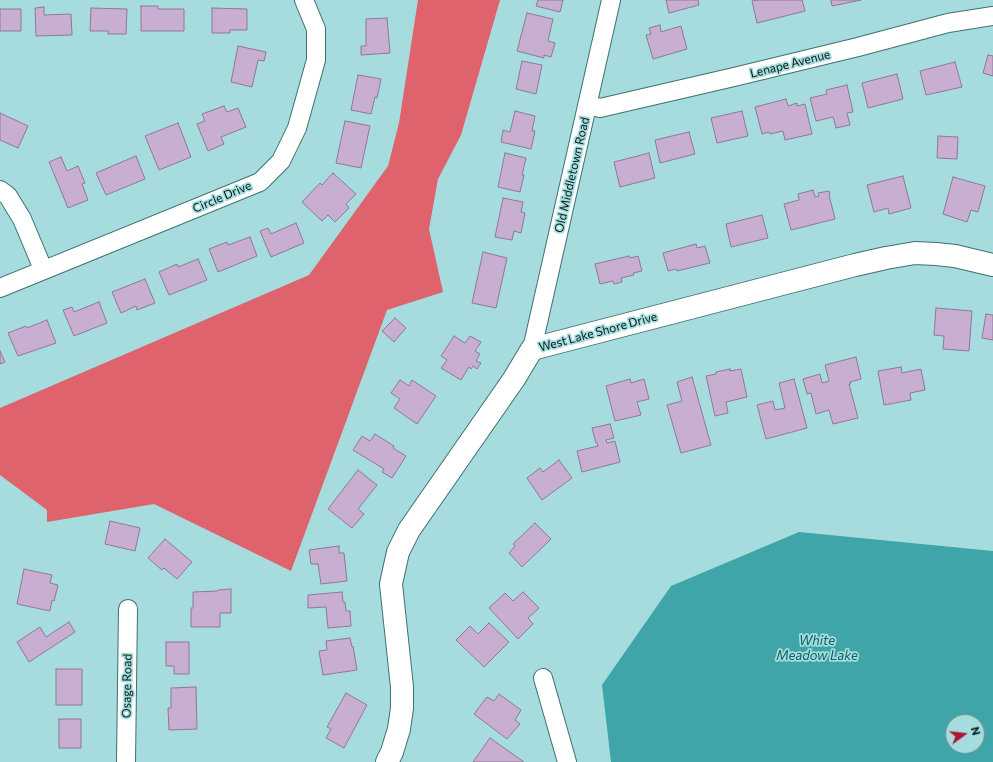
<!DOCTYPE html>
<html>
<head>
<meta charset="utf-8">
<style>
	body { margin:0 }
	#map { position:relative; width:993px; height:762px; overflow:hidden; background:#a6dcdd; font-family:Commissioner,sans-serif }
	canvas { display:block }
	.north { position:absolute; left:945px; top:714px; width:40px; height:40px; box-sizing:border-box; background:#a6dcdd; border:1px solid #668e8f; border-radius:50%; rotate:75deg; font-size:11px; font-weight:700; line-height:16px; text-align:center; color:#051a1b }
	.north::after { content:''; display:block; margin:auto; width:14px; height:18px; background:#ad1837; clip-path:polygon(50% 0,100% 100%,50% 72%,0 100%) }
</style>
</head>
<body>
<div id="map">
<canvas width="993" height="762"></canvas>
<div class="north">N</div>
</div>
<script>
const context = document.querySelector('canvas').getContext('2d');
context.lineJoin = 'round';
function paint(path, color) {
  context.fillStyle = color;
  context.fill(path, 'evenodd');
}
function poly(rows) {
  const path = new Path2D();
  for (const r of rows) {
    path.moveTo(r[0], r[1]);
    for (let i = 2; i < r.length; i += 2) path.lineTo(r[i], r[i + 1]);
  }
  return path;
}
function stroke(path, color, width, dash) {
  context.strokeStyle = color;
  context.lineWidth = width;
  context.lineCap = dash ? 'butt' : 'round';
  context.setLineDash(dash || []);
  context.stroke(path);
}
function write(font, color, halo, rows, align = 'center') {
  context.font = font + ' Commissioner,sans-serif';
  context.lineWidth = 3.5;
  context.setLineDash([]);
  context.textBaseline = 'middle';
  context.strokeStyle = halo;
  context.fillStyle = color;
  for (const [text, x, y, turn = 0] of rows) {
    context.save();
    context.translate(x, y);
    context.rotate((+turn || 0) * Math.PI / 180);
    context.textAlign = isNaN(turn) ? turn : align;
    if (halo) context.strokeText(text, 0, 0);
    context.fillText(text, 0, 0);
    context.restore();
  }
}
paint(poly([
	[418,0,500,0,461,135,438,179,429,229,443,292,387,310,291,571,154,504,47,522,47,510,0,475,0,408,309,275,388,166,399,123]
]), '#de636d');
paint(poly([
	[799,532,993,551,993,762,611,762,602,685,671,586],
	[953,722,977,722,977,746,953,746]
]), '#40a5a8');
const building = poly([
	[538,0,563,0,560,12,536,6,538,0],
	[666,0,698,0,699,5,669,13,666,0],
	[758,0,802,0,805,11,757,23,752,1,758,0],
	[831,0,861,0,832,6,831,0],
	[141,6,158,6,158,9,184,9,184,31,141,31,141,6],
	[44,7,44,15,71,14,72,35,36,36,35,8,44,7],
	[91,8,127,9,126,34,108,34,108,31,90,31,91,8],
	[212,8,247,9,247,30,230,30,230,33,212,33,212,8],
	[0,9,21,9,21,31,0,31,0,9],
	[527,13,553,19,548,41,555,43,551,57,544,55,544,58,517,51,527,13],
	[387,18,390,53,361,55,361,46,366,46,366,19,387,18],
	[660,25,661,32,681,26,687,49,653,59,646,35,651,34,649,28,660,25],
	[238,46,266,52,264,61,258,60,252,87,231,82,238,46],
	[988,55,993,56,993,76,983,73,988,55],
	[522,61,542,65,536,94,516,89,522,61],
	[955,62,962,87,926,95,920,71,955,62],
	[897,74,903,99,868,108,862,83,897,74],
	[358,75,381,79,377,98,375,97,371,114,351,110,358,75],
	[847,85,853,112,847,113,850,125,836,128,833,117,816,121,810,98,827,94,826,90,847,85],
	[786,99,788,106,797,103,797,106,805,104,812,134,785,140,783,131,770,134,769,132,762,134,755,107,786,99],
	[224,106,227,112,238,108,246,127,221,137,224,144,208,151,197,124,205,121,202,114,224,106],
	[515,111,535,116,532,131,535,131,531,149,501,142,503,130,510,132,515,111],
	[742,111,748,136,717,143,711,118,742,111],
	[0,113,28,126,18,148,0,140,0,113],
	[345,121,370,126,361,168,336,163,345,121],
	[178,123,191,157,159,170,145,136,178,123],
	[689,132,695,154,660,163,655,140,689,132],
	[938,136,958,137,957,159,937,158,938,136],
	[505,153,526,158,522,175,524,175,520,192,498,187,505,153],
	[649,153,655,178,620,187,614,162,649,153],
	[136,156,145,179,106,195,96,173,136,156],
	[61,157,67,171,78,166,85,183,82,184,88,200,68,208,49,162,61,157],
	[333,173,356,194,346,204,349,208,335,222,328,215,322,221,302,202,320,183,322,185,333,173],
	[903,176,911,208,889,214,888,208,874,212,867,185,903,176],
	[953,177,985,186,978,212,971,210,967,222,943,214,953,177],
	[813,190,815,197,819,196,818,193,829,191,830,194,829,195,835,219,791,230,784,204,799,200,798,194,813,190],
	[503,198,523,202,521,212,525,213,521,233,514,231,512,240,495,237,503,198],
	[762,215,768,238,731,247,726,224,762,215],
	[296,223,304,243,271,257,260,231,268,228,271,234,296,223],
	[250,237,257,256,218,272,209,249,227,242,228,245,250,237],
	[696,244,697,248,705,246,710,263,677,271,676,269,668,271,663,253,696,244],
	[483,252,507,258,496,308,472,303,483,252],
	[629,256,630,258,638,256,642,271,633,273,634,275,621,278,622,282,614,284,613,281,600,284,595,264,629,256],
	[198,259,207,280,169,295,159,272,177,264,178,267,198,259],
	[145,279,155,303,137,310,136,306,121,313,112,292,145,279],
	[99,302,107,323,74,336,63,310,72,307,74,312,99,302],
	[936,308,972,311,969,351,943,349,944,336,934,335,936,308],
	[986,314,993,315,993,340,982,338,986,314],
	[395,318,406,328,394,342,382,331,395,318],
	[47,320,56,343,18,356,8,333,26,326,27,328,47,320],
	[454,336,465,343,470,336,481,342,475,351,480,354,476,361,481,363,477,369,473,366,471,369,469,367,461,380,441,368,447,360,441,356,454,336],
	[0,351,5,362,0,364,0,351],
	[856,357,861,379,850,382,851,384,849,384,858,418,833,424,829,410,816,414,811,393,807,394,803,379,820,374,822,383,829,381,825,365,856,357],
	[901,367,902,373,921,369,925,390,910,393,911,400,884,405,878,371,901,367],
	[730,369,730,371,741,369,747,397,726,402,728,413,715,416,706,376,716,374,716,372,730,369],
	[692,377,711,445,681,453,667,405,682,401,677,382,692,377],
	[630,379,631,383,644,379,649,399,637,402,641,415,615,421,606,386,630,379],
	[794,379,807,428,766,439,757,405,773,401,775,410,785,408,779,383,794,379],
	[400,380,409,386,412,380,436,396,417,424,394,408,400,399,391,393,400,380],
	[610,424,614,438,606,440,607,443,615,441,620,462,582,472,577,451,598,446,597,443,596,443,592,428,610,424],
	[375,434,394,446,393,448,406,456,392,478,382,472,384,469,353,450,362,436,370,441,375,434],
	[559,460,572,478,542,500,527,478,540,468,543,472,559,460],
	[358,470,377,485,358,509,364,514,352,528,328,509,358,470],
	[110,521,140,528,135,551,105,544,110,521],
	[535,523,551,539,522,567,509,553,515,546,513,544,535,523],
	[165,539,192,562,177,579,164,568,162,570,148,558,165,539],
	[339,546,339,553,344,553,347,581,321,584,318,564,311,564,309,550,339,546],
	[24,569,52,575,50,583,58,585,54,601,52,600,50,611,17,604,24,569],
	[231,589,231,613,220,613,220,627,191,627,191,608,193,608,193,592,218,591,218,590,231,589],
	[342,592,343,602,345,602,346,611,350,611,351,626,328,628,326,607,308,608,308,595,342,592],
	[523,592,539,608,528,618,533,624,518,639,489,608,505,593,513,601,523,592],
	[69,622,75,632,29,662,17,642,40,627,46,637,69,622],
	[489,623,509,642,484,667,456,640,470,626,478,634,489,623],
	[350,638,352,647,353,646,357,670,323,675,319,651,327,650,326,641,350,638],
	[166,642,189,642,189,674,174,674,174,666,166,666,166,642],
	[56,669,82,669,82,705,56,705,56,669],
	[196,687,197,729,169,730,168,708,171,708,171,688,196,687],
	[346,693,367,705,344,748,326,738,331,729,327,727,346,693],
	[499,694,521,710,515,720,520,724,507,739,474,714,487,697,494,701,499,694],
	[59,719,81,719,81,748,59,748,59,719],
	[490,738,524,762,473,762,490,738]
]);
paint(building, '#c8afd1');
stroke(building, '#8f7798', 1);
const street = poly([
	[587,105,600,108,734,77,858,47,948,23,993,16],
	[0,190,8,196,22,219,43,269],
	[0,288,260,182,281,161,297,128,316,60,316,29,304,0],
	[532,349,611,0],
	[543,678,567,762],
	[126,762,128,609]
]);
const secondary = poly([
	[387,762,392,752,399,729,402,708,402,687,391,584,398,552,409,530,514,379,532,349,855,265,886,258,915,253,936,254,955,256,993,265]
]);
stroke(street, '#3d7172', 20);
stroke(secondary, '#3d7172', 24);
stroke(street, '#fff', 18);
stroke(secondary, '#fff', 22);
write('12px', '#051a1b', '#a6dcdd', [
	["Lenape Avenue",790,64,-14],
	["Old Middletown Road",572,175,-77],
	["Circle Drive",222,197,-23],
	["West Lake Shore Drive",598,332,-15],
	["Osage Road",127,686,-89]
]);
write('italic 13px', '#096163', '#a6dcdd', [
	["White",817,641],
	["Meadow Lake",817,656]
]);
</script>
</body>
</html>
